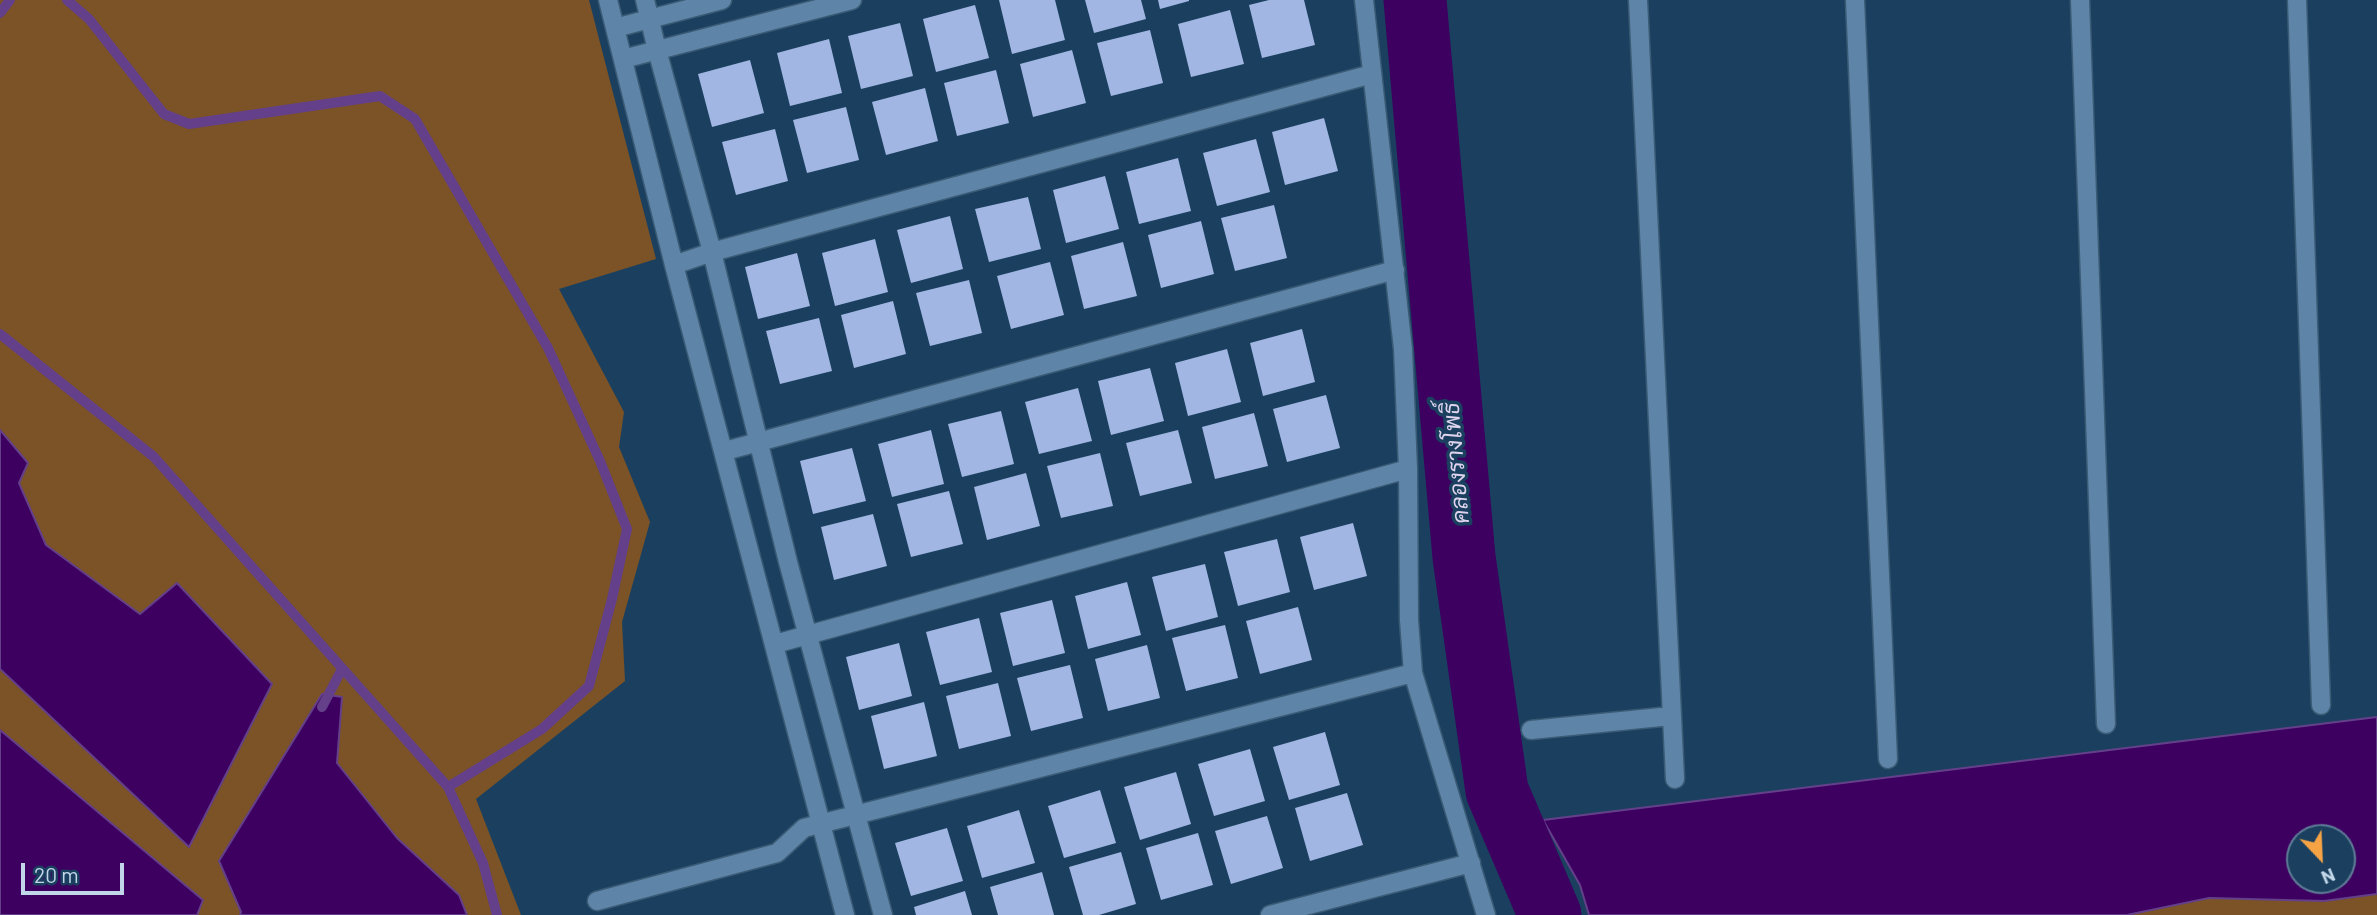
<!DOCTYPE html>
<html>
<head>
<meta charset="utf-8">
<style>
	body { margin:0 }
	#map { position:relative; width:2377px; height:915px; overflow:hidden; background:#1b405f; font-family:Barlow,sans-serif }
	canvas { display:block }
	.north { position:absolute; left:2286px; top:824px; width:70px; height:70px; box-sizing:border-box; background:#1b405f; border:2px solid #5e7c96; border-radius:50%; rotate:157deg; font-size:19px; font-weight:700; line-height:28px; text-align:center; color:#c2d6e9 }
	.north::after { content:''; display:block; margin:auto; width:24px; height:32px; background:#f5a345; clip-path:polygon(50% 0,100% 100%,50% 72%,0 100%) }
	.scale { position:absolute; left:21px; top:863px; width:103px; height:32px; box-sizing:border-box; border:4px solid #c2d6e9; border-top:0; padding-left:9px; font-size:21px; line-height:24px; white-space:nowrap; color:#c2d6e9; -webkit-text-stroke:5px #1b405f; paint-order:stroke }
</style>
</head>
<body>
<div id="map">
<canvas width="2377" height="915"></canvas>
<div class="north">N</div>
<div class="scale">20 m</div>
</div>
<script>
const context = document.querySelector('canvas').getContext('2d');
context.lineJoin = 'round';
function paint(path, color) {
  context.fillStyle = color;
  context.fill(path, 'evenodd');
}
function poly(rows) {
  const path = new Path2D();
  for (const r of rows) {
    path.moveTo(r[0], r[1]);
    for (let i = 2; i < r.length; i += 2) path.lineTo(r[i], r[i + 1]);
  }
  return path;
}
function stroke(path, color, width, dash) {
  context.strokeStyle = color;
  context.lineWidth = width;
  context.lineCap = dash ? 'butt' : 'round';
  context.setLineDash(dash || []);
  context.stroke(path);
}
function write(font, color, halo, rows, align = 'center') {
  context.font = font + ' Barlow,Sarabun,sans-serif';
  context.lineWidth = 7;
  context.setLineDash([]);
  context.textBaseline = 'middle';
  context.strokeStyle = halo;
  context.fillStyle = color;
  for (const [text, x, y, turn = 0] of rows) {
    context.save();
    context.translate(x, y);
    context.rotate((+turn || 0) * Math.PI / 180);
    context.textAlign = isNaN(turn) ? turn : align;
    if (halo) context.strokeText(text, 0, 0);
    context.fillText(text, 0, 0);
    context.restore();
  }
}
paint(poly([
	[0,0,589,0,656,259,559,289,624,412,619,447,650,522,622,622,625,681,476,799,521,915,467,915,459,895,397,838,337,763,342,698,219,861,241,912,240,915,197,915,203,900,0,730,0,669,189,846,140,614,45,545,19,483,28,463,0,430],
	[2377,894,2377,915,2127,915,2209,898,2324,901]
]), '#7b5326');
const water = poly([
	[0,430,28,463,19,483,46,545,140,614,177,583,272,684,189,847,0,669,0,430],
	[322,694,342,697,337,763,397,838,459,895,467,915,240,915,241,912,219,861,322,694],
	[2377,717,2377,894,2324,901,2209,898,2127,915,1589,915,1580,885,1543,820,2377,717],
	[2300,838,2342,838,2342,880,2300,880,2300,838],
	[0,730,203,900,197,915,0,915,0,730]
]);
paint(water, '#3d0061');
stroke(water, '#65408a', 2);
stroke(poly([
	[67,0,89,19,164,114,189,124,380,96,415,119,548,348,600,461,627,529,612,599,589,686,542,729,448,787],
	[0,13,10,0],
	[0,334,154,457,448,787,483,863,497,915],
	[322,707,342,669]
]), '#65408a', 10);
stroke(poly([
	[1415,0,1464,557,1497,791,1550,915]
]), '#3d0061', 63);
paint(poly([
	[999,0,1055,0,1065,40,1012,54],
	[1085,0,1141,0,1146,19,1094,33],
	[1158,0,1189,0,1189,1,1160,9],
	[1269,0,1304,0,1315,45,1262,58,1249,5],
	[975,5,989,58,936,72,923,19],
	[1230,10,1244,64,1191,77,1178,24],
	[900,23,913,76,861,89,848,36],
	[1150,30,1163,83,1111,96,1097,43],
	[829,39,842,93,790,106,777,53],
	[1072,50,1086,103,1033,117,1020,64],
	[750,60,764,113,712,127,698,74],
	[996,70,1009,123,957,136,944,83],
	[925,88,938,141,886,155,872,102],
	[846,107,859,160,807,173,793,120],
	[1324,118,1338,171,1285,185,1272,132],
	[775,129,788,181,736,195,722,142],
	[1256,139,1270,192,1217,206,1203,153],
	[1178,158,1191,211,1139,224,1126,172],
	[1105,176,1119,229,1066,243,1053,190],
	[1028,197,1041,249,989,262,975,209],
	[1274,205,1287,258,1235,271,1221,218],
	[950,216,963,269,911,283,897,230],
	[1201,221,1214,274,1161,288,1148,235],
	[875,239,888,292,835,306,822,253],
	[1123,242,1137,296,1084,309,1071,256],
	[797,253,810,306,758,319,745,267],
	[1050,262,1064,315,1011,329,997,276],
	[969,280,982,333,930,346,916,293],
	[893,301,906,354,854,368,841,315],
	[819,318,832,371,780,384,766,331],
	[1302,329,1315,382,1263,396,1250,343],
	[1227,349,1241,402,1188,416,1175,363],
	[1150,368,1164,421,1111,435,1098,381],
	[1078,388,1092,441,1039,454,1025,402],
	[1326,395,1340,448,1287,462,1273,409],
	[1001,411,1014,464,962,477,948,424],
	[1254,413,1268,466,1215,479,1202,427],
	[931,430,944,484,892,497,878,444],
	[1178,430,1192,483,1140,496,1126,443],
	[852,448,866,501,813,514,800,461],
	[1100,453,1113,506,1061,518,1047,466],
	[1026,473,1040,526,987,540,974,487],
	[949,491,963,544,911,557,897,504],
	[873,514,887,566,834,580,821,527],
	[1353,523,1367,576,1314,590,1300,537],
	[1277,539,1290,592,1238,606,1224,552],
	[1205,564,1218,617,1166,631,1152,577],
	[1127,582,1141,635,1088,649,1075,596],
	[1052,600,1065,653,1013,666,1000,613],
	[1298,607,1312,660,1260,674,1246,621],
	[979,618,992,672,940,685,926,632],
	[1225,625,1238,678,1186,691,1172,638],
	[899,643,912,696,859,710,846,657],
	[1147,645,1160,698,1108,711,1095,659],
	[1070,665,1083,718,1031,731,1017,678],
	[998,683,1011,736,959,749,946,696],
	[924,702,937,756,884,769,871,716],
	[1325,732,1340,785,1289,800,1273,747],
	[1250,749,1265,801,1214,816,1198,764],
	[1176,772,1191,824,1140,840,1124,787],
	[1100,790,1116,843,1064,858,1048,806],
	[1347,793,1363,845,1310,861,1295,808],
	[1019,810,1035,863,982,878,967,826],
	[1267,816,1283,868,1231,884,1215,831],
	[947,828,963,881,911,896,895,843],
	[1198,833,1213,885,1161,900,1146,848],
	[1121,852,1136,904,1099,915,1083,915,1069,867],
	[1042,872,1054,915,998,915,990,887],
	[965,891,972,915,916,915,914,907]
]), '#a2b6e3');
const minor = poly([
	[608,0,674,265,845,915],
	[645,0,657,50,712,252,788,562,883,915],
	[1364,0,1403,349,1408,469,1409,620,1413,673,1486,915],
	[1638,0,1675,779],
	[1855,0,1888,759],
	[2080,0,2106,724],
	[2297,0,2321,705],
	[615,28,722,0],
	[623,59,852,0],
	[674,265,712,252,1372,74],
	[725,451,1395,270],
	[775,644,1408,469],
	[1531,730,1671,716],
	[597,901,777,853,804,828,1413,673],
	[1270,915,1471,863]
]);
stroke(minor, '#3a5b75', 21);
stroke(minor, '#5e84a7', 18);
write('italic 23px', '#dfd4ed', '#1b405f', [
	["คลองรางโพธิ์",1456,463,-95]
]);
</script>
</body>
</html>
